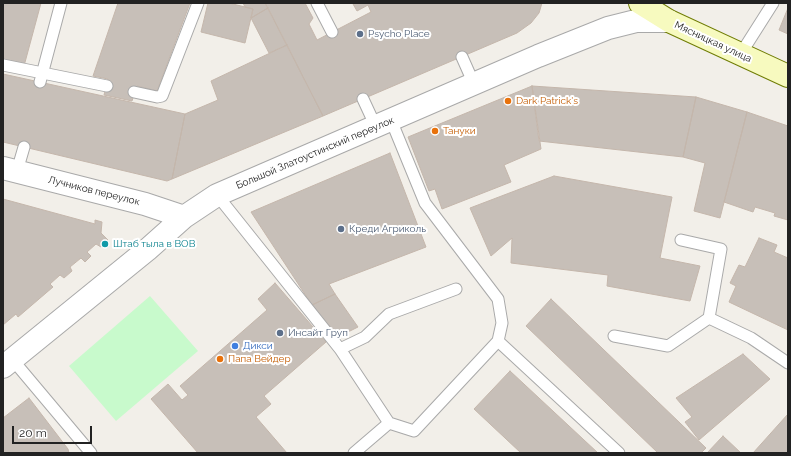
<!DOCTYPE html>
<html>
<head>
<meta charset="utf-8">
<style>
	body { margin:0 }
	#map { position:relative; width:791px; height:456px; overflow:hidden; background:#f2efe9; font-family:Raleway,sans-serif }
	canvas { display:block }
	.frame { position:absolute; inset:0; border:4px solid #222; pointer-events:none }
	.scale { position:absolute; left:12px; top:426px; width:80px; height:18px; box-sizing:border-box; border:2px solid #222; border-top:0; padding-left:5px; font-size:12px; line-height:14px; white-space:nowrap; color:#222; -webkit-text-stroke:3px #fff; paint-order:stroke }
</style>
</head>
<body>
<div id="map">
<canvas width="791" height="456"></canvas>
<div class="frame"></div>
<div class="scale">20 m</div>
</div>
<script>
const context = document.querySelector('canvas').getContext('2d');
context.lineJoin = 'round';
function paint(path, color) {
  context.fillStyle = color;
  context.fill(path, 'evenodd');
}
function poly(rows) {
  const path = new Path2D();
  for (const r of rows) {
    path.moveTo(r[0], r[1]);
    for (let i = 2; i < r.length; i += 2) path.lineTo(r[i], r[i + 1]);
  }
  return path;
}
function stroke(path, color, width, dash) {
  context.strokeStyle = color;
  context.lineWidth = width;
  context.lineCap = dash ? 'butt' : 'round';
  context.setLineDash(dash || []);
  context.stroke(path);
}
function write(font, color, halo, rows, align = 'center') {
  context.font = font + ' Raleway,sans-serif';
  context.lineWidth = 4;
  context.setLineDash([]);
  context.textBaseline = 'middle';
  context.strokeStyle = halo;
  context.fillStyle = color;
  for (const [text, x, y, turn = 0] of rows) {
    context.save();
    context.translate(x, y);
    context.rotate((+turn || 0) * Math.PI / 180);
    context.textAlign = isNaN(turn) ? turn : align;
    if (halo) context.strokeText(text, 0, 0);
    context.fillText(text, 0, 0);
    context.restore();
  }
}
paint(poly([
	[150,296,198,351,116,421,69,366]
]), '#c8facc');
const building = poly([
	[3,3,41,3,24,66,3,61,3,3],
	[118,3,190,3,157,91,137,86,132,101,104,95,108,79,93,76,118,3],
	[208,3,229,3,253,9,245,43,201,32,208,3],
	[243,3,265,3,268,8,251,18,253,9,245,7,243,3],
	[265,3,305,3,313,18,309,24,317,40,371,12,368,5,357,11,353,4,356,3,542,3,539,13,531,23,517,33,323,116,265,3],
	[268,8,287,45,269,53,251,18,268,8],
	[788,8,788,34,779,30,788,8],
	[287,45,323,116,172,179,185,114,218,100,211,81,287,45],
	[3,74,185,114,172,179,167,181,3,142,3,74],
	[532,86,541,149,504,165,511,182,442,209,435,189,429,191,408,137,532,86],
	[532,86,696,97,683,157,539,141,532,86],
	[696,97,747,112,720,218,694,211,705,163,683,157,696,97],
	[747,112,788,126,788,220,774,216,775,213,755,207,753,212,724,202,747,112],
	[390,153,426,247,329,284,335,294,312,305,251,212,390,153],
	[554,176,672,197,660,258,700,266,690,301,607,286,608,275,511,263,512,238,491,256,470,208,554,176],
	[3,199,95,224,95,220,102,222,101,233,108,240,101,247,96,244,87,252,91,256,85,262,81,258,70,267,72,271,64,278,60,275,50,284,53,287,18,317,16,314,3,325,3,199],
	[759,238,777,245,774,252,788,258,788,330,729,302,736,286,730,283,739,265,745,267,759,238],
	[275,283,326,342,264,396,271,404,256,417,287,453,198,453,151,399,168,384,182,400,188,395,180,386,267,310,258,299,275,283],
	[335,294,358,327,338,337,312,305,335,294],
	[551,299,706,448,701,453,658,453,526,326,551,299],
	[743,354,770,379,699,440,685,422,692,417,676,398,743,354],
	[510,371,598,453,521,453,474,409,510,371],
	[29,398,68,449,69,453,3,453,3,418,29,398],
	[788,414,788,453,753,453,788,414],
	[723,436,741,453,707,453,723,436]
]);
paint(building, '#c7bfb8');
stroke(building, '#c4b6ab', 1);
const lane = poly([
	[317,3,332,32],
	[740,55,773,3],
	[462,57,474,84],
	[3,65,107,86],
	[40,82,61,3],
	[134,92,157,97,162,96,198,3],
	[363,99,376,127],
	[391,120,425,203,498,299,502,323,498,341,619,453],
	[17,171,24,147],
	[217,195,340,349,389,423],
	[681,240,721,249,709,318],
	[614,336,668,346,709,318,751,338,788,363],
	[340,349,365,337,389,314,456,289],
	[12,359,91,453],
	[354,453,389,423,414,431,498,341]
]);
const street = poly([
	[3,168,145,204,184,217],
	[3,367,147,250,184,217,217,195,538,56,608,28,636,21,669,21]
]);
const secondary = poly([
	[640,3,669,21,788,76]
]);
stroke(lane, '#a9a9a9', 13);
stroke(street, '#a9a9a9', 24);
stroke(secondary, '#707d05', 24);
stroke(lane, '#fff', 11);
stroke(street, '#fff', 22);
stroke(secondary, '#f7fabf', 22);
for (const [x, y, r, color] of [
	[360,34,4,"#5c6f8a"],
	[508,101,4,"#e8710a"],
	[435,131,4,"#e8710a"],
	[341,229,4,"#5c6f8a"],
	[105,244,4,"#0f9aa8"],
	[280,333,4,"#5c6f8a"],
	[235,346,4,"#3f7fe0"],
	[220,359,4,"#e8710a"]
]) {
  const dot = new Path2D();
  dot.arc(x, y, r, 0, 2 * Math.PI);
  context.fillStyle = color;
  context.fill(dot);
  stroke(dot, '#fff', 1.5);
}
write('10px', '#4e5e75', '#fff', [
	["Psycho Place",368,34],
	["Креди Агриколь",349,229],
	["Инсайт Груп",288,333]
], 'left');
write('10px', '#222', '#fff', [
	["Мясницкая улица",713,42,25],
	["Большой Златоустинский переулок",315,153,-23],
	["Лучников переулок",94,191,14]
]);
write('10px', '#c56008', '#fff', [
	["Dark Patrick's",516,101],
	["Тануки",443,131],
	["Папа Вейдер",228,359]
], 'left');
write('10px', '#0d838f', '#fff', [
	["Штаб тыла в ВОВ",113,244]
], 'left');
write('10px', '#366cbe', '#fff', [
	["Дикси",243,346]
], 'left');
</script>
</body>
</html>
